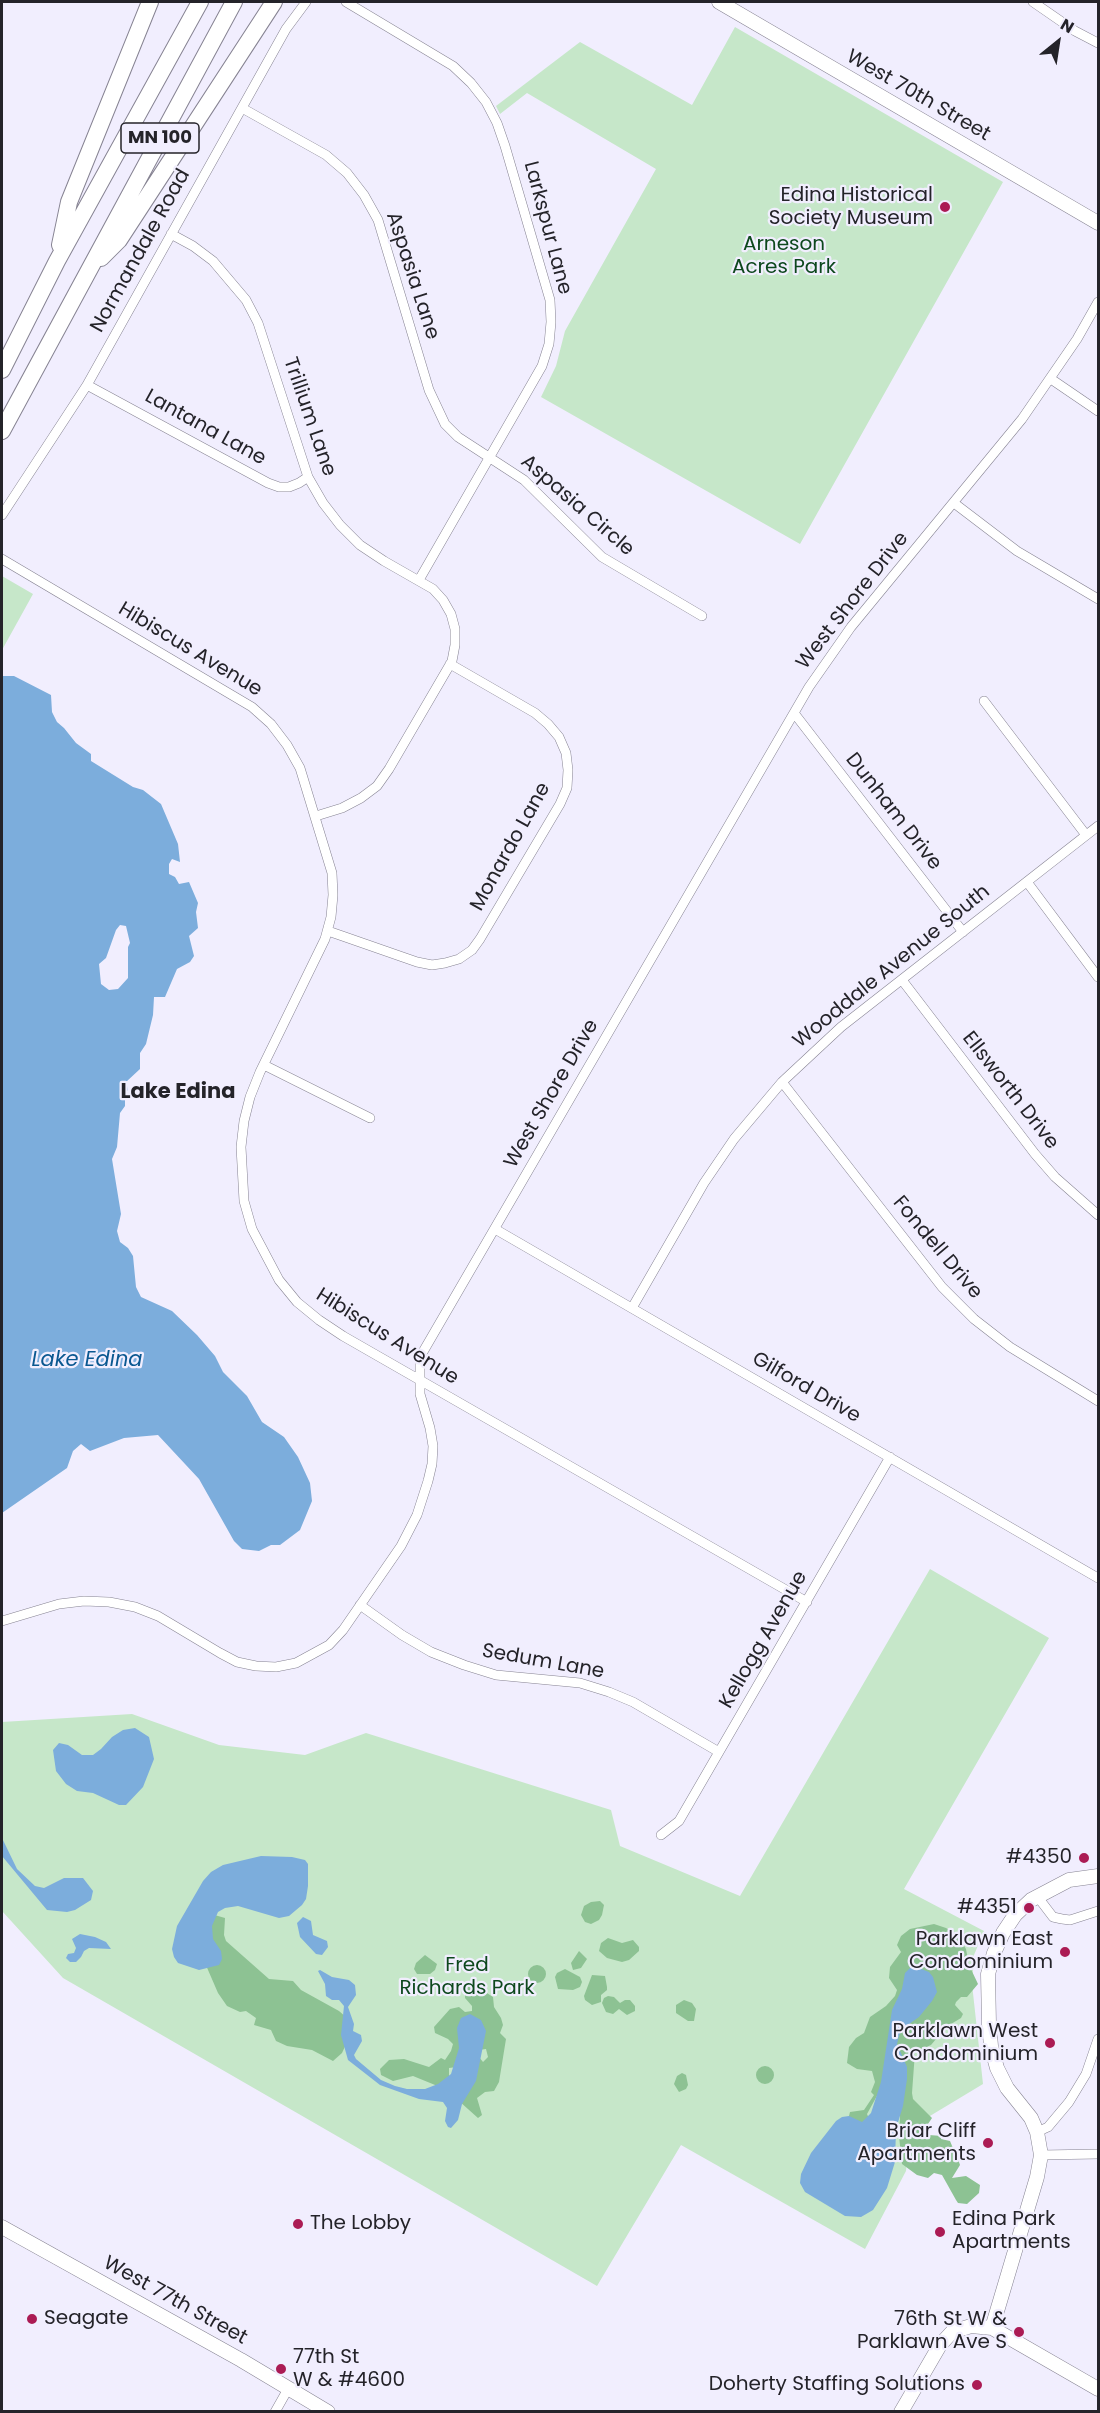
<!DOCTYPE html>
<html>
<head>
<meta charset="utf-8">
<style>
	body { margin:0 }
	#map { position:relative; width:1100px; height:2413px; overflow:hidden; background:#f1eefe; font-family:Poppins,sans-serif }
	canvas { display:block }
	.frame { position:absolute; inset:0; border:3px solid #242329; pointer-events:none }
	.north { position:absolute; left:1028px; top:12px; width:60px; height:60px; -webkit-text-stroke:4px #f1eefe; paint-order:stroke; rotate:30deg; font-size:16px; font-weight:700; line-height:24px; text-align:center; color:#242329 }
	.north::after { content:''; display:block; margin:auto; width:21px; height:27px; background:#242329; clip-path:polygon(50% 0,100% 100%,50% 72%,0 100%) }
</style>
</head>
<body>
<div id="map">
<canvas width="1100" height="2413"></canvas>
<div class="frame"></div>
<div class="north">N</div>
</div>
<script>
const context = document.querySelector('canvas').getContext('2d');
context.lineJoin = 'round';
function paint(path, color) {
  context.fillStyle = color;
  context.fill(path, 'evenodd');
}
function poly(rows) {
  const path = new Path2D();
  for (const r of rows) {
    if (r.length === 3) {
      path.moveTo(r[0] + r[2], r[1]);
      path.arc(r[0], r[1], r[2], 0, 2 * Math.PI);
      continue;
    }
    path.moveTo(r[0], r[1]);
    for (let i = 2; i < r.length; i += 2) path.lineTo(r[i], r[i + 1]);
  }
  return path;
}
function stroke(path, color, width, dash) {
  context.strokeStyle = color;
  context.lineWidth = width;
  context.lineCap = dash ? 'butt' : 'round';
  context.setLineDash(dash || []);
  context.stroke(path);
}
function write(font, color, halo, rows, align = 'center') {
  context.font = font + ' Poppins,sans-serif';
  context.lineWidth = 4.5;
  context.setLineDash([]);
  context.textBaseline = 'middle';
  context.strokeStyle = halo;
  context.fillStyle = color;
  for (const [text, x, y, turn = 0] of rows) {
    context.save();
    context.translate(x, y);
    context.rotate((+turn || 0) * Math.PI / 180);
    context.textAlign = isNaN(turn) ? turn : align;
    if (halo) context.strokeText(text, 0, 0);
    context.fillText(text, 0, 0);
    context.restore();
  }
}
paint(poly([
	[735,27,1003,182,800,544,541,397,556,366,565,331,656,169,527,93,500,114,496,106,580,42,692,105],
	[2,576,33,594,2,650],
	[930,1569,1049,1638,904,1889,984,1931,974,1955,972,1984,983,2084,910,2128,906,2171,865,2249,681,2145,597,2286,63,1978,2,1911,2,1722,132,1714,219,1745,305,1755,366,1733,611,1810,620,1846,740,1896]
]), '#c6e7c9');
paint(poly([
	[600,1901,604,1905,602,1915,599,1920,591,1924,585,1922,581,1915,584,1906,591,1902],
	[211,1914,225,1918,224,1935,226,1941,269,1979,293,1981,301,1990,339,2011,347,2018,348,2040,342,2053,333,2061,312,2050,287,2046,276,2041,271,2030,254,2025,256,2018,246,2011,240,2012,227,2006,218,1993,205,1963],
	[934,1924,946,1928,958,1936,966,1949,969,1965,978,1984,967,1997,961,1997,956,2002,955,2005,963,2014,961,2018,946,2027,931,2045,915,2052,912,2093,913,2099,932,2118,924,2130,929,2135,942,2136,941,2139,950,2141,955,2153,963,2151,957,2156,960,2165,952,2178,966,2176,980,2185,979,2193,967,2204,958,2203,956,2200,942,2175,934,2173,928,2178,917,2175,902,2164,899,2136,900,2116,884,2083,867,2114,870,2121,862,2128,848,2120,850,2112,864,2110,874,2095,871,2092,875,2082,872,2071,857,2069,847,2063,849,2047,856,2038,864,2033,870,2017,886,2006,895,1996,897,1990,889,1978,890,1967,901,1952,897,1945,901,1936,910,1929],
	[608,1938,622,1943,633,1940,639,1947,639,1951,629,1960,622,1962,607,1958,599,1951,601,1943],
	[579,1951,587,1959,581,1968,573,1970,571,1963],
	[425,1955,437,1964,435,1970,430,1974,417,1974,414,1969,416,1963],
	[537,1974,9],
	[565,1969,580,1977,582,1982,580,1987,573,1990,558,1989,555,1977,557,1973],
	[592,1975,605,1976,607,1987,607,1990,601,1995,601,2002,592,2005,585,2000,584,1996],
	[473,1984,493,1997,494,2007,501,2018,503,2025,500,2033,506,2039,499,2082,494,2091,485,2092,477,2098,482,2115,478,2118,459,2101,479,2057,483,2062,488,2057,486,2049,479,2050,457,2067,449,2068,449,2080,440,2087,413,2076,393,2081,381,2075,380,2069,389,2060,404,2059,429,2067,441,2058,445,2060,451,2051,453,2044,448,2039,435,2033,434,2027,450,2009,459,2007,465,2012,472,2011,472,2006,465,1998,465,1990,466,1987],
	[608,1996,614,1997,620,2003,625,2000,630,2000,635,2006,635,2011,627,2015,619,2009,613,2014,606,2012,602,2003,604,1998],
	[684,2000,692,2003,696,2009,694,2021,688,2021,676,2013,676,2005],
	[765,2075,9],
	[682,2073,686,2075,688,2085,686,2089,679,2092,674,2084,677,2076]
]), '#8dc293');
paint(poly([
	[3,676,14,676,51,695,52,712,57,722,64,728,76,743,91,754,91,761,133,787,143,790,161,804,178,844,180,862,172,859,169,864,169,874,175,877,179,884,189,882,198,903,196,912,198,928,189,936,194,956,190,962,177,969,165,997,154,997,153,1015,146,1044,140,1053,140,1069,126,1082,128,1090,125,1094,125,1106,120,1113,117,1147,112,1159,121,1214,117,1231,120,1242,128,1248,133,1256,136,1287,141,1297,172,1311,197,1335,215,1356,223,1372,247,1396,262,1422,284,1437,298,1457,310,1483,312,1501,300,1530,280,1545,271,1545,259,1551,242,1549,234,1541,199,1479,158,1435,124,1438,90,1451,81,1444,73,1451,67,1468,2,1513],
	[120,925,126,926,130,943,128,947,128,978,118,989,109,990,101,984,99,964,106,958,116,930],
	[135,1728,149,1737,154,1759,143,1787,126,1805,119,1805,93,1793,77,1791,66,1784,56,1771,53,1750,59,1743,68,1745,82,1755,93,1755,101,1749,112,1737,123,1730],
	[2,1838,17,1869,35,1886,44,1888,64,1878,83,1878,93,1891,91,1900,75,1910,67,1912,47,1910,2,1856],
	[261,1856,292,1857,305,1860,308,1864,308,1886,306,1899,302,1905,289,1916,279,1918,238,1906,225,1908,218,1912,212,1926,213,1939,221,1951,222,1959,219,1965,199,1970,178,1963,174,1957,172,1949,177,1926,203,1881,211,1872,223,1865],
	[303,1917,311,1921,313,1935,327,1941,328,1947,322,1955,316,1954,300,1937,297,1923],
	[80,1934,95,1937,106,1942,111,1949,89,1948,84,1951,81,1957,76,1962,70,1962,66,1958,68,1954,74,1953,76,1948,72,1939],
	[916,1967,929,1972,933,1977,937,1992,932,2001,919,2017,902,2029,899,2036,897,2044,907,2067,907,2079,903,2106,896,2129,895,2162,887,2188,873,2210,861,2217,845,2216,805,2192,800,2183,801,2174,811,2153,836,2121,842,2117,849,2116,862,2122,871,2113,881,2082,892,2010,902,1989,905,1973,910,1968],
	[320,1970,332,1977,349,1980,355,1985,356,1995,348,2007,354,2024,353,2031,361,2035,362,2041,354,2055,356,2059,381,2080,395,2086,407,2089,425,2089,438,2084,451,2074,459,2048,457,2028,461,2018,470,2014,481,2020,486,2031,476,2081,462,2104,458,2120,451,2128,448,2127,445,2121,447,2108,443,2102,419,2099,380,2085,348,2060,341,2035,344,2006,339,2000,332,2000,326,1996,325,1984,318,1971]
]), '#7caddc');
const street = poly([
	[346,2,453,66,471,83,486,102,497,123,505,146,550,300,551,322,549,344,542,366,419,580],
	[1033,2,1075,31,1098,43],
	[242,108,326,155,347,173,364,195,378,220,429,390,445,424,458,437,524,480,602,557,702,616],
	[171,234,193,246,213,261,246,300,258,323,308,477,323,503,340,525,360,545,384,561,433,589,443,600,451,614,455,629,455,645,452,661,389,769,377,786,361,798,342,808,316,816],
	[1051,379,1098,411],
	[87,385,268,483,279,487,289,487,299,483,308,477],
	[954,503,1017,551,1098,599],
	[2,515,87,385,286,29,306,2],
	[2,559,252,707,271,724,287,745,300,768,332,873,333,895,331,917,325,939,260,1072,250,1097,244,1121,241,1147,244,1201,252,1229,279,1280,297,1302,319,1320,343,1336,807,1602],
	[984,701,1086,835],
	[794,713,963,932],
	[1027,882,1098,977],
	[328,931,417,962,432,965,445,963,459,959,472,950,480,939,560,804,567,788,568,770,566,753,559,737,548,724,535,713,450,664],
	[902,980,1035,1154,1055,1177,1098,1215],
	[264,1065,370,1118],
	[782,1082,942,1287,974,1319,1010,1347,1098,1401],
	[495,1229,1098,1578],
	[632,1308,704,1183,734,1139,782,1082,841,1027,1098,826],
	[360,1605,402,1635,431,1652,464,1665,496,1675,580,1683,609,1692,633,1702,719,1752],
	[2,1621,59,1604,84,1601,109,1602,135,1607,158,1616,220,1653,237,1662,256,1666,276,1667,296,1663,329,1645,343,1630,401,1546,417,1515,428,1481,432,1464,433,1446,430,1428,420,1394,420,1357,809,687,851,627,1022,419,1077,339,1098,302],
	[661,1835,679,1821,890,1457],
	[1037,1896,1053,1917,1062,1919,1070,1920,1098,1911],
	[1037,2132,1048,2127,1069,2102,1086,2074,1098,2039],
	[1041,2155,1098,2154],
	[275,2412,288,2389]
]);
const secondary = poly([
	[719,2,1098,223],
	[2,2227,241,2360,328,2412],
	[992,2328,1037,2177,1041,2155,1037,2132,1031,2118,1007,2088,997,2068,991,2046,989,2024,988,1974,994,1953,1003,1933,1015,1915,1031,1900,1069,1880,1098,1876],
	[901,2412,940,2345,952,2332,971,2326,992,2328,1098,2389]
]);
const highway = poly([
	[60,245,69,202,150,2],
	[101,258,119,240,274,2],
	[2,370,57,261,200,2],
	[2,431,234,2]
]);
stroke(street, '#868392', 10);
stroke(secondary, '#868392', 15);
stroke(highway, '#868392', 18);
stroke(street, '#fff', 9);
stroke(secondary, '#fff', 14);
stroke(highway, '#fff', 16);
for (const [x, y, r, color] of [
	[945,207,6,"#ab1b54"],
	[1084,1858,6,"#ab1b54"],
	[1029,1908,6,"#ab1b54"],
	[1065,1952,6,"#ab1b54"],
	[1050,2043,6,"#ab1b54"],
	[988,2143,6,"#ab1b54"],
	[298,2224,6,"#ab1b54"],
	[940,2232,6,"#ab1b54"],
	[32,2319,6,"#ab1b54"],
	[1019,2332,6,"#ab1b54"],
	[281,2369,6,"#ab1b54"],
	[977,2385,6,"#ab1b54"]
]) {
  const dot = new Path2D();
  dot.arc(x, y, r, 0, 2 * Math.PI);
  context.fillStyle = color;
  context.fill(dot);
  stroke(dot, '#f1eefe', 2);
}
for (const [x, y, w] of [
	[160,138,78]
]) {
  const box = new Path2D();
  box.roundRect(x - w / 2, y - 15, w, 30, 4.5);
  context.fillStyle = '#f1eefe';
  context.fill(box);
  stroke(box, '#242329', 1.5);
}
write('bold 18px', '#242329', null, [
	["MN 100",160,138]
]);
write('20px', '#242329', '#f1eefe', [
	["West 70th Street",918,96,30],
	["Larkspur Lane",547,228,75],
	["Normandale Road",141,251,-61],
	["Aspasia Lane",412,276,72],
	["Trillium Lane",309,417,71],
	["Lantana Lane",205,428,29],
	["Aspasia Circle",577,506,41],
	["West Shore Drive",853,601,-52],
	["Hibiscus Avenue",190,650,31],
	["Dunham Drive",893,812,52],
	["Monardo Lane",511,847,-61],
	["Wooddale Avenue South",892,967,-39],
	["Ellsworth Drive",1010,1091,52],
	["West Shore Drive",552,1094,-60],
	["Fondell Drive",937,1248,50],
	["Hibiscus Avenue",387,1337,32],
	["Gilford Drive",806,1388,30],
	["Kellogg Avenue",764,1640,-60],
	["Sedum Lane",543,1662,10],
	["West 77th Street",175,2301,29]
]);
write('20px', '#242329', '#f1eefe', [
	["Edina Historical",933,196],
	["Society Museum",933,219],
	["#4350",1072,1858],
	["#4351",1017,1908],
	["Parklawn East",1053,1940],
	["Condominium",1053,1963],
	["Parklawn West",1038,2032],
	["Condominium",1038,2055],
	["Briar Cliff",976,2132],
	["Apartments",976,2155],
	["Edina Park",952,2220,"left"],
	["Apartments",952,2243,"left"],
	["The Lobby",310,2224,"left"],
	["Seagate",44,2319,"left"],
	["76th St W &",1007,2320],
	["Parklawn Ave S",1007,2343],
	["77th St",293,2358,"left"],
	["W & #4600",293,2381,"left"],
	["Doherty Staffing Solutions",965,2385]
], 'right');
write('20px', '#0d481d', '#f1eefe', [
	["Arneson",784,245],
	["Acres Park",784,268],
	["Fred",467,1966],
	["Richards Park",467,1989]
]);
write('bold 21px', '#242329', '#f1eefe', [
	["Lake Edina",178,1093]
]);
write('italic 21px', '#0a5891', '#f1eefe', [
	["Lake Edina",87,1361]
]);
</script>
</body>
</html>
